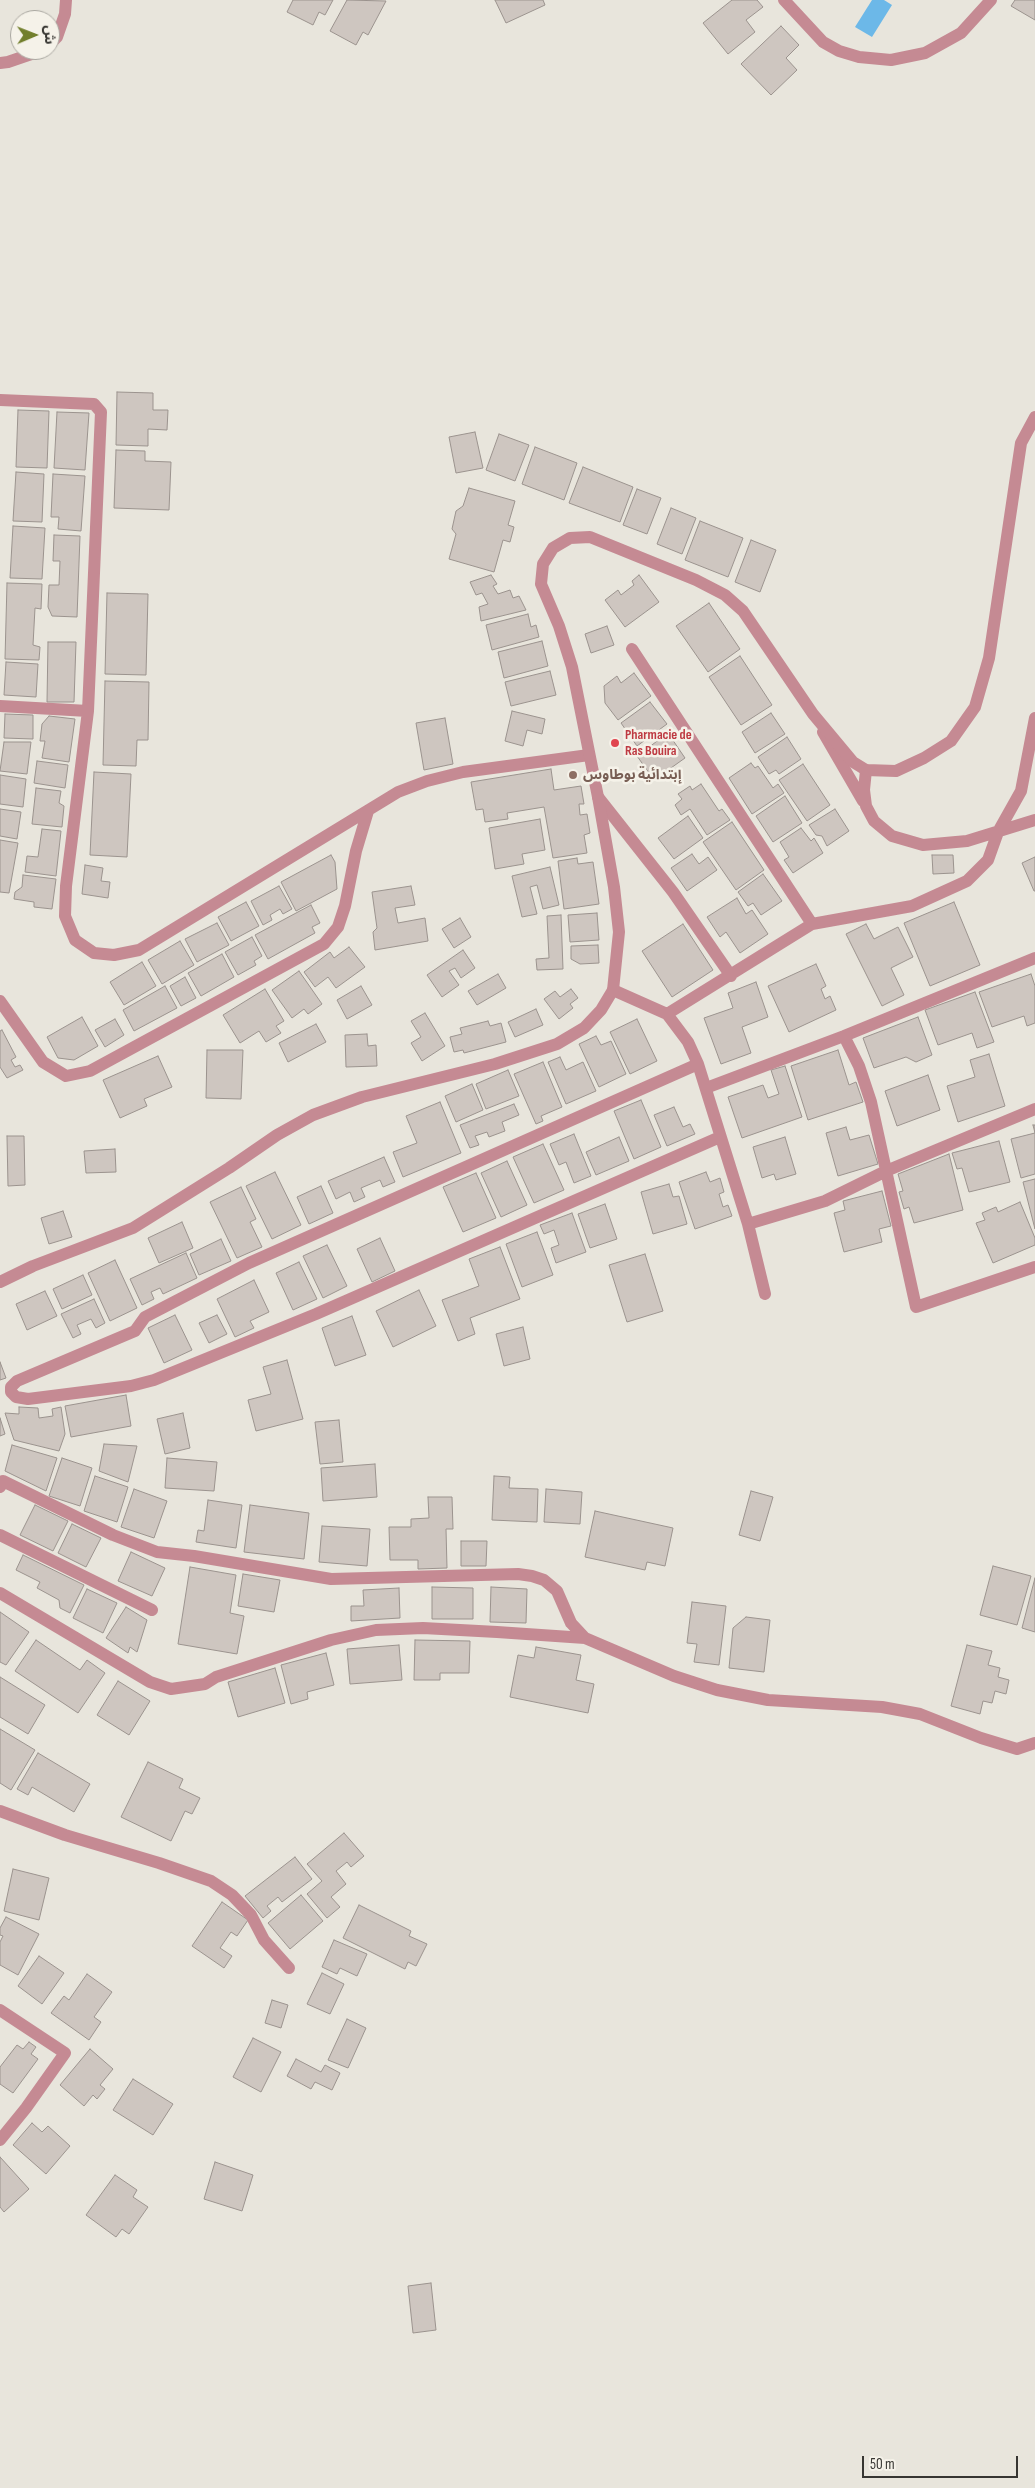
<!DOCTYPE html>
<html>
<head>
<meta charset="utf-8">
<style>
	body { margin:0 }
	#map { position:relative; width:1035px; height:2488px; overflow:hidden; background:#e8e5dc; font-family:"Sofia Sans Condensed","Noto Sans Arabic",sans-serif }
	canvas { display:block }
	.north { position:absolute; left:10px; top:10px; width:50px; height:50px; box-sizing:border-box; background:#f5f2e9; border:1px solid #a9a7a0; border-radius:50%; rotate:89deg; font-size:14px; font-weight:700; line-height:20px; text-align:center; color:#373632 }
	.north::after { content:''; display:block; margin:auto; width:18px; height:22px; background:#727f2d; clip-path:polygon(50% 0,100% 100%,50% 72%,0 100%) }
	.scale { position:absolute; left:862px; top:2456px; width:156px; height:22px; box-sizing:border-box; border:2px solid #373632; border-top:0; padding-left:6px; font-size:15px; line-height:18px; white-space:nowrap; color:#373632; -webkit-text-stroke:4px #f5f2e9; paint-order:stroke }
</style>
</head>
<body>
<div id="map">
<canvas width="1035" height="2488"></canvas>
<div class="north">ش</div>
<div class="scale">50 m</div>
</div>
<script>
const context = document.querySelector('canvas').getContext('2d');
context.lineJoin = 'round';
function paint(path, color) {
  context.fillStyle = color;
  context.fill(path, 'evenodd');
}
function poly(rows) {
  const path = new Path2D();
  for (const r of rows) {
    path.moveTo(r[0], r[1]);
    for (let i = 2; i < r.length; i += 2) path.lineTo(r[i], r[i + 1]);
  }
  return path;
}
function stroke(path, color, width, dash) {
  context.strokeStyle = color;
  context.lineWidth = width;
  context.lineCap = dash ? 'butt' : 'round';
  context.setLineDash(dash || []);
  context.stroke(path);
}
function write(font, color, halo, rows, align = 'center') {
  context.font = font + ' "Sofia Sans Condensed","Noto Sans Arabic",sans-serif';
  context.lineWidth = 5;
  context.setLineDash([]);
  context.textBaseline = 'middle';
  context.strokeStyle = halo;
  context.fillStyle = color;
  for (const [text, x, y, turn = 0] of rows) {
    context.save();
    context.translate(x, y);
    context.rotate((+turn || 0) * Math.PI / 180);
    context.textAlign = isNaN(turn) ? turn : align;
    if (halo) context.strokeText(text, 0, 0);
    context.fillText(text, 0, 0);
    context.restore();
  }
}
paint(poly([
	[872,0,884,0,892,5,872,37,855,27]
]), '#6cb8e8');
const building = poly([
	[293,0,333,0,325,15,319,12,313,25,287,12,293,0],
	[347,0,386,1,368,35,363,32,356,45,330,31,347,0],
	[495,0,543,0,545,5,506,23,495,0],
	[732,0,757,0,763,7,746,20,755,32,728,54,703,23,732,0],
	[1015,0,1035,0,1035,20,1011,6,1015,0],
	[781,26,799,45,786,58,797,70,771,95,741,64,781,26],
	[117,392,153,393,153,410,168,410,167,430,148,429,148,446,116,445,117,392],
	[18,410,49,411,47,468,16,467,18,410],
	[57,412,89,413,85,470,54,468,57,412],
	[475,432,483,468,456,473,449,437,475,432],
	[499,434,529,445,515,481,486,470,499,434],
	[535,447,577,463,564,500,522,484,535,447],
	[116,450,145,451,145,461,171,462,169,510,114,508,116,450],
	[583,467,633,487,620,522,569,503,583,467],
	[16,472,44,474,42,522,13,521,16,472],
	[53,474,85,476,81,531,58,529,59,517,51,517,53,474],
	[469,488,515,501,508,525,514,527,510,542,503,540,494,572,449,559,456,534,452,529,456,511,463,506,469,488],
	[637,489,661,498,647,534,623,525,637,489],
	[671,508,696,518,682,554,657,544,671,508],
	[700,521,743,538,728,577,685,560,700,521],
	[13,526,45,528,42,579,10,578,13,526],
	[54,535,80,536,77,617,52,616,48,607,49,585,59,585,60,561,53,561,54,535],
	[751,540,776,550,760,592,735,582,751,540],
	[491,575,497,584,493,586,498,594,510,590,513,598,519,596,526,610,481,621,479,607,488,604,482,593,476,595,470,582,491,575],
	[639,575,659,602,625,627,605,600,618,590,621,595,634,585,632,581,639,575],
	[7,583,42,584,41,609,35,608,33,645,40,647,39,660,5,659,7,583],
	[107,593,148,594,146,675,105,674,107,593],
	[709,603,740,649,708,672,676,626,709,603],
	[528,614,531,627,536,625,539,637,492,650,486,625,528,614],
	[607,626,614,645,591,653,585,634,607,626],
	[542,641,548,666,504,678,498,652,542,641],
	[48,642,76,642,74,702,47,702,48,642],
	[740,656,772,705,741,725,709,677,740,656],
	[6,662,38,664,36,697,4,695,6,662],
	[550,671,556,695,511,706,505,682,550,671],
	[634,673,651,696,618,720,605,703,604,686,617,676,621,683,634,673],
	[105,681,149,682,148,740,137,740,136,766,103,765,105,681],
	[650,702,667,724,637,746,621,723,650,702],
	[512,711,545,719,542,734,527,730,523,746,505,741,512,711],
	[771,713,785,734,755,753,742,732,771,713],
	[5,714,33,715,33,739,4,738,5,714],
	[49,716,75,719,69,762,42,758,45,741,40,741,42,724,49,716],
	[445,718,453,764,424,770,416,723,445,718],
	[668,733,685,758,654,780,637,756,668,733],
	[787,737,801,759,779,774,776,770,769,774,758,757,787,737],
	[4,742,31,742,27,774,0,771,4,742],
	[37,761,68,765,65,788,34,783,37,761],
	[751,763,755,768,758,766,773,788,778,784,784,793,752,814,729,778,751,763],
	[803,764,830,805,807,821,779,780,803,764],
	[551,769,554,790,581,786,584,804,579,804,580,815,587,814,590,833,584,835,587,853,553,858,544,807,507,813,508,819,485,822,483,809,476,810,471,782,551,769],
	[94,772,131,774,127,857,90,855,94,772],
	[0,775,26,779,23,807,0,804,0,775],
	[701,784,719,811,722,809,730,820,707,835,690,809,681,815,675,805,682,799,678,794,690,786,692,790,701,784],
	[36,788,61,791,59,803,64,806,62,827,32,824,36,788],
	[785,796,802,823,773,842,756,816,785,796],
	[0,809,21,812,17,839,0,836,0,809],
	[835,809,849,831,827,846,822,836,816,835,809,825,835,809],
	[688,816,703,838,674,859,658,838,688,816],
	[540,819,545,850,522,854,524,864,495,869,489,828,540,819],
	[732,822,764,870,736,890,703,842,732,822],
	[801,828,811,841,814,838,823,853,793,873,784,860,789,857,780,842,801,828],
	[42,829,61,831,56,876,25,872,27,856,38,857,42,829],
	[0,840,18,843,9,893,0,892,0,840],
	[692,854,699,864,708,857,717,870,687,891,671,868,692,854],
	[331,855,335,862,337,889,296,911,281,882,331,855],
	[932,855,953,855,954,873,933,874,932,855],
	[1035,857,1035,891,1034,891,1022,863,1035,857],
	[577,858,578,864,593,862,599,904,564,909,558,861,577,858],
	[85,865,103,868,101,881,110,882,108,898,82,894,85,865],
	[550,867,559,905,543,909,537,885,530,887,537,914,522,917,512,876,550,867],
	[763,874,782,901,761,915,753,903,748,906,738,892,763,874],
	[23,875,56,879,52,909,34,907,34,902,14,899,15,892,22,887,23,875],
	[279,886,292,909,283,914,280,909,270,915,272,920,263,925,251,901,279,886],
	[411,886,415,905,395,908,398,923,425,918,428,941,375,950,373,932,377,928,372,892,411,886],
	[737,898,746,914,752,910,768,934,740,953,726,932,720,937,707,917,737,898],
	[246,902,259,926,231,941,218,917,246,902],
	[954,902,980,965,930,986,904,923,954,902],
	[311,905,320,923,312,927,315,933,268,959,255,935,311,905],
	[597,913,599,940,570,942,568,915,597,913],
	[561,915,563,969,537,970,536,959,549,958,547,916,561,915],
	[460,918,471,937,454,948,442,929,460,918],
	[217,923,229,945,197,962,185,939,217,923],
	[683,924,713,970,672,997,642,951,683,924],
	[866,924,874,939,898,927,913,957,891,968,904,995,882,1006,846,934,866,924],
	[252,937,262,956,254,961,256,965,238,975,225,952,252,937],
	[180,941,194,965,162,984,148,960,180,941],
	[598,945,599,963,580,964,571,959,571,946,598,945],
	[349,947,365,967,336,988,328,977,315,987,304,972,330,952,334,958,349,947],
	[463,950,475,968,461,978,455,968,449,971,459,985,442,997,427,975,463,950],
	[222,954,234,977,201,996,188,973,222,954],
	[142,962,156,986,124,1005,110,982,142,962],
	[816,964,826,986,821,989,825,999,830,996,836,1010,789,1032,768,986,816,964],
	[299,971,322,1004,308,1014,304,1009,292,1018,272,990,299,971],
	[498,974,506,988,477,1005,468,991,498,974],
	[1031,974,1035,986,1035,1023,1027,1026,1024,1016,992,1027,979,992,1031,974],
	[185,977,196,998,181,1006,170,986,185,977],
	[756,982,768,1017,742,1027,751,1053,721,1064,704,1018,733,1008,728,993,756,982],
	[165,986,177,1008,134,1031,123,1010,165,986],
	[361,986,372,1005,347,1019,337,1000,361,986],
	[265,989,284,1021,276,1026,281,1033,266,1042,259,1031,240,1043,223,1015,265,989],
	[571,989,578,998,570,1004,573,1008,559,1019,544,999,555,991,560,997,571,989],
	[975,992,994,1042,977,1048,972,1033,938,1045,925,1010,975,992],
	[536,1009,543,1025,515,1037,508,1022,536,1009],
	[425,1013,445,1046,422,1061,411,1043,421,1037,411,1021,425,1013],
	[82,1017,98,1046,74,1060,58,1058,47,1037,82,1017],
	[918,1017,932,1055,916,1062,906,1057,874,1068,863,1038,918,1017],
	[115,1019,124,1035,105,1047,95,1030,115,1019],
	[637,1019,657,1061,630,1074,610,1032,637,1019],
	[488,1021,490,1026,501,1023,506,1042,464,1053,463,1050,454,1052,450,1037,462,1034,460,1028,488,1021],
	[316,1024,326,1042,288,1062,279,1043,316,1024],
	[2,1030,16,1057,11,1060,15,1067,20,1065,23,1070,7,1078,0,1067,0,1031,2,1030],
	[367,1034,368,1046,376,1045,377,1066,346,1067,345,1035,367,1034],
	[596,1036,601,1045,611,1041,626,1074,599,1087,579,1044,596,1036],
	[207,1050,243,1050,241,1099,206,1098,207,1050],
	[838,1050,849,1085,856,1082,863,1102,808,1120,791,1066,838,1050],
	[989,1054,1005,1106,958,1122,947,1086,975,1077,970,1060,989,1054],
	[158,1056,172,1087,144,1099,147,1106,120,1118,103,1080,158,1056],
	[560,1057,566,1070,583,1062,596,1091,566,1104,548,1062,560,1057],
	[543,1062,562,1107,541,1116,543,1121,536,1124,514,1074,543,1062],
	[785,1066,802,1117,742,1138,728,1097,763,1085,768,1098,779,1094,771,1070,785,1066],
	[508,1070,519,1096,486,1109,476,1084,508,1070],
	[928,1075,940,1110,897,1126,885,1091,928,1075],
	[472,1084,483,1110,456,1122,445,1096,472,1084],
	[641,1100,661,1147,634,1159,614,1111,641,1100],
	[440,1102,461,1153,403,1177,393,1152,417,1143,406,1116,440,1102],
	[514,1104,519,1115,502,1122,505,1131,489,1137,487,1132,475,1136,479,1145,470,1148,460,1125,514,1104],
	[674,1107,683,1127,690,1124,695,1134,667,1146,654,1115,674,1107],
	[1033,1125,1035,1125,1035,1174,1021,1178,1011,1139,1035,1133,1033,1125],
	[846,1127,850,1140,869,1135,878,1164,838,1176,826,1133,846,1127],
	[574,1134,591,1176,574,1183,566,1162,559,1165,550,1144,574,1134],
	[7,1136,24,1136,25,1185,8,1186,7,1136],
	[619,1137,629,1161,596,1175,586,1152,619,1137],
	[785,1137,796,1174,776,1180,774,1174,762,1178,753,1147,785,1137],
	[999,1141,1010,1182,969,1192,962,1168,957,1169,952,1153,999,1141],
	[543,1144,564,1190,534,1203,513,1157,543,1144],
	[115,1149,116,1172,86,1173,84,1151,115,1149],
	[949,1154,963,1210,914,1223,909,1207,904,1209,899,1192,903,1191,898,1174,949,1154],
	[384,1157,395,1182,383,1187,380,1180,361,1188,365,1197,354,1202,350,1192,336,1199,328,1181,384,1157],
	[507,1161,527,1205,501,1217,481,1173,507,1161],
	[275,1172,301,1225,272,1239,246,1186,275,1172],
	[706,1172,710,1182,720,1178,724,1192,719,1194,723,1207,728,1205,732,1216,695,1229,679,1182,706,1172],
	[476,1173,496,1218,463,1232,443,1187,476,1173],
	[1035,1179,1035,1229,1023,1182,1035,1179],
	[669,1184,673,1197,679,1196,687,1224,653,1234,641,1192,669,1184],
	[321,1186,333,1213,309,1224,297,1197,321,1186],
	[241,1187,256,1219,250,1222,262,1247,237,1258,210,1202,241,1187],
	[882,1191,891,1226,879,1229,882,1242,844,1252,834,1213,845,1210,843,1201,882,1191],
	[1020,1202,1035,1238,1035,1245,993,1263,976,1223,985,1220,982,1213,996,1207,998,1212,1020,1202],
	[605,1204,617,1239,590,1248,578,1214,605,1204],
	[63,1211,72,1237,49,1244,41,1218,63,1211],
	[572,1213,586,1252,556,1263,551,1248,559,1245,554,1230,544,1234,540,1225,572,1213],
	[182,1222,193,1248,159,1263,148,1238,182,1222],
	[537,1232,553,1275,522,1287,506,1244,537,1232],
	[380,1238,395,1271,372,1282,357,1249,380,1238],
	[221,1239,231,1261,199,1275,190,1254,221,1239],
	[327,1245,347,1286,323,1298,303,1256,327,1245],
	[500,1247,520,1299,470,1318,475,1334,458,1341,442,1300,479,1286,469,1259,500,1247],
	[186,1253,197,1278,163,1294,160,1288,151,1292,154,1299,142,1305,130,1279,186,1253],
	[645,1254,663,1311,627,1322,609,1265,645,1254],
	[115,1260,137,1308,110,1321,88,1273,115,1260],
	[299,1262,317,1299,293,1310,276,1273,299,1262],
	[83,1275,92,1295,62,1309,53,1289,83,1275],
	[254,1280,269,1312,250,1321,254,1328,235,1337,217,1299,254,1280],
	[419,1290,436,1326,393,1347,376,1311,419,1290],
	[45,1291,57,1316,27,1330,16,1304,45,1291],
	[94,1299,105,1323,96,1328,91,1319,77,1325,81,1334,73,1338,61,1314,94,1299],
	[175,1315,192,1350,164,1363,148,1328,175,1315],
	[217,1315,227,1334,209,1343,199,1323,217,1315],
	[352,1316,366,1355,335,1366,322,1328,352,1316],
	[523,1327,530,1359,504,1366,496,1334,523,1327],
	[287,1360,303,1419,256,1431,248,1400,271,1394,263,1367,287,1360],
	[0,1362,6,1378,0,1380,0,1362],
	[126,1395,131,1426,71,1437,65,1406,126,1395],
	[19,1407,38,1408,39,1418,53,1416,52,1409,61,1407,65,1434,59,1451,14,1440,5,1413,19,1414,19,1407],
	[183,1413,190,1448,165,1454,157,1419,183,1413],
	[0,1418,5,1434,0,1436,0,1418],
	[339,1420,343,1462,320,1464,315,1422,339,1420],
	[104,1444,137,1446,128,1482,99,1471,104,1444],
	[12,1445,57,1458,46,1491,5,1471,12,1445],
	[62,1458,92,1468,80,1506,49,1496,62,1458],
	[167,1458,217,1462,214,1491,165,1488,167,1458],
	[375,1464,377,1497,323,1501,321,1468,375,1464],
	[95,1476,128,1487,117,1522,84,1511,95,1476],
	[494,1476,510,1477,509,1488,538,1489,537,1522,492,1520,494,1476],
	[134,1489,167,1501,154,1538,121,1527,134,1489],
	[546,1489,582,1492,580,1524,544,1522,546,1489],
	[751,1491,773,1497,760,1541,739,1535,751,1491],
	[428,1497,452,1497,453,1529,446,1529,447,1568,418,1569,418,1560,390,1560,389,1527,411,1527,411,1519,429,1518,428,1497],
	[208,1500,242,1505,236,1548,196,1542,198,1530,204,1531,208,1500],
	[35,1505,68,1521,53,1551,20,1535,35,1505],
	[250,1505,309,1513,304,1559,244,1552,250,1505],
	[595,1511,673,1528,665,1566,647,1562,645,1570,585,1557,595,1511],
	[72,1524,101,1538,86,1567,58,1553,72,1524],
	[322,1526,370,1529,367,1566,319,1562,322,1526],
	[461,1541,487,1541,486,1566,461,1566,461,1541],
	[131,1552,165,1568,152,1596,118,1581,131,1552],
	[23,1555,84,1585,70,1613,60,1608,59,1600,37,1588,40,1582,16,1570,23,1555],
	[993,1566,1031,1576,1017,1625,980,1615,993,1566],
	[190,1567,236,1575,230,1613,244,1616,237,1654,178,1644,190,1567],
	[243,1574,280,1580,274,1612,238,1606,243,1574],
	[1035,1578,1035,1632,1022,1628,1035,1578],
	[432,1587,473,1588,473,1619,432,1619,432,1587],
	[491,1587,527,1589,526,1623,490,1622,491,1587],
	[399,1588,400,1618,351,1621,351,1606,364,1606,363,1590,399,1588],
	[87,1589,117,1603,103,1633,73,1618,87,1589],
	[692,1602,726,1606,719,1665,694,1662,697,1644,687,1643,692,1602],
	[126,1607,147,1620,137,1652,130,1647,128,1653,106,1638,126,1607],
	[0,1612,29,1632,6,1665,0,1662,0,1612],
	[746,1617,770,1620,764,1672,729,1668,733,1628,746,1617],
	[36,1640,80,1670,87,1660,105,1673,78,1713,15,1671,36,1640],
	[415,1640,470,1641,469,1673,440,1673,440,1680,414,1680,415,1640],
	[399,1645,402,1680,350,1684,347,1649,399,1645],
	[967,1645,992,1651,988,1665,1000,1668,998,1677,1009,1680,1006,1694,995,1691,992,1703,983,1701,980,1714,951,1706,967,1645],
	[536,1647,581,1655,576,1680,594,1684,588,1713,510,1697,518,1655,534,1658,536,1647],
	[326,1653,334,1685,307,1692,308,1699,291,1704,281,1665,326,1653],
	[275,1668,285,1703,238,1717,228,1682,275,1668],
	[0,1677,45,1705,28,1734,0,1717,0,1677],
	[118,1681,150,1701,129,1735,97,1715,118,1681],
	[0,1729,35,1750,11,1790,0,1783,0,1729],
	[38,1753,90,1784,74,1812,32,1787,28,1795,17,1789,38,1753],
	[148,1762,183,1779,179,1788,200,1798,192,1814,185,1811,171,1841,121,1817,148,1762],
	[344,1833,364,1856,351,1867,347,1862,336,1871,346,1884,331,1897,340,1907,327,1918,307,1894,322,1881,307,1864,344,1833],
	[295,1857,312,1879,282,1902,278,1897,267,1906,271,1911,263,1918,245,1896,295,1857],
	[13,1869,49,1878,39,1920,4,1911,13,1869],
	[301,1895,323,1921,290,1949,268,1923,301,1895],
	[222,1902,248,1920,237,1936,231,1932,220,1948,232,1956,224,1968,192,1946,222,1902],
	[359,1905,411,1931,409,1936,427,1944,416,1966,408,1962,405,1969,343,1938,359,1905],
	[6,1917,39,1934,18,1975,0,1965,0,1942,3,1936,0,1935,0,1928,6,1917],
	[334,1940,367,1954,357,1976,340,1968,337,1974,322,1967,334,1940],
	[39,1956,64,1973,42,2004,18,1986,39,1956],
	[322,1973,344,1984,330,2014,307,2004,322,1973],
	[87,1974,112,1992,94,2017,101,2022,89,2040,51,2013,64,1996,69,2000,87,1974],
	[272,2000,288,2005,281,2028,265,2023,272,2000],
	[347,2019,366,2028,348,2068,328,2060,347,2019],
	[253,2038,281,2052,261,2092,233,2077,253,2038],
	[29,2042,36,2047,31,2054,38,2059,13,2093,0,2084,0,2067,17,2045,23,2049,29,2042],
	[90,2049,113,2069,100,2085,105,2089,97,2099,93,2095,84,2106,60,2085,90,2049],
	[296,2059,321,2072,325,2065,340,2073,332,2090,315,2082,311,2089,287,2076,296,2059],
	[133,2079,173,2104,153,2135,113,2110,133,2079],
	[32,2123,42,2132,48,2126,70,2146,46,2174,13,2145,32,2123],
	[0,2157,29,2189,4,2212,0,2207,0,2157],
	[215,2162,253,2175,242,2211,204,2199,215,2162],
	[115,2175,137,2190,133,2197,148,2207,129,2234,122,2229,116,2237,86,2215,115,2175],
	[431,2283,436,2330,413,2333,408,2286,431,2283]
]);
paint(building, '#cec6c0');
stroke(building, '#9b938e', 1);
stroke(poly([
	[784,0,823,42,839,51,859,57,891,60,925,53,961,33,991,0],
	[50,44,57,37,65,14,66,0],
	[0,63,8,62,43,50],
	[0,400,94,404,101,412,88,711,66,886,65,916,75,940,94,953,114,955,139,950,398,792,427,781,463,772,589,755],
	[632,649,812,924],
	[0,706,88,711],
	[823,732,863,801],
	[866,770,864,790,866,806,874,821,892,836,923,845,967,841,1035,820],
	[598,797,673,892,731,976],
	[613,990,667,1014,688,1042,698,1064,748,1224,765,1294],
	[0,1001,43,1062,66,1076,90,1071,324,944,338,927,345,906,356,851,368,811],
	[667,1014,812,924,912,906,967,881,988,860,998,832,1021,791,1035,718],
	[844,1036,859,1066,871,1102,916,1307,1035,1267],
	[698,1064,249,1263,145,1317,135,1331,17,1381,11,1387,11,1392,16,1397,28,1399,131,1386,154,1380,316,1314,720,1137],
	[706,1088,844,1036,1035,958],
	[748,1224,825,1201,886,1171,1035,1109],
	[0,1487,3,1481,113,1535,157,1552,194,1556,331,1579,518,1574,532,1576,544,1580,557,1591,571,1623,585,1638],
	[0,1535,152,1610],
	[0,1593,150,1682,171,1689,205,1684,216,1677,331,1640,376,1630,423,1628,497,1632,585,1638,674,1676,717,1690,768,1700,882,1707,920,1714,981,1738,1017,1749,1035,1743],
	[0,1811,65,1835,159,1863,211,1881,232,1895,251,1915,264,1940,289,1968],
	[0,2010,65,2053,26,2108,0,2140]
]), '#c58a93', 12);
stroke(poly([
	[0,1282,33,1266,133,1228,229,1168,277,1135,313,1115,362,1097,495,1064,557,1044,584,1028,601,1010,613,990,619,932,614,887,598,797,572,667,559,626,541,584,543,564,553,548,570,538,590,537,696,580,725,595,743,611,813,714,853,762,866,770,896,771,924,758,951,741,975,707,989,658,1021,443,1035,417]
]), '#c58a93', 12);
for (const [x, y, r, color] of [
	[615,743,5,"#e0444e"],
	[573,775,5,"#8d6e63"]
]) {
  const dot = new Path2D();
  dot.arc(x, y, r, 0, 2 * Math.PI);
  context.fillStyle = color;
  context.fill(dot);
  stroke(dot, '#f5f2e9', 2);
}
write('bold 14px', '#be3a42', '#f5f2e9', [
	["Pharmacie de",625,735],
	["Ras Bouira",625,751]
], 'left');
write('bold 14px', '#785e54', '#f5f2e9', [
	["إبتدائية بوطاوس",583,775]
], 'left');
</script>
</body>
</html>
